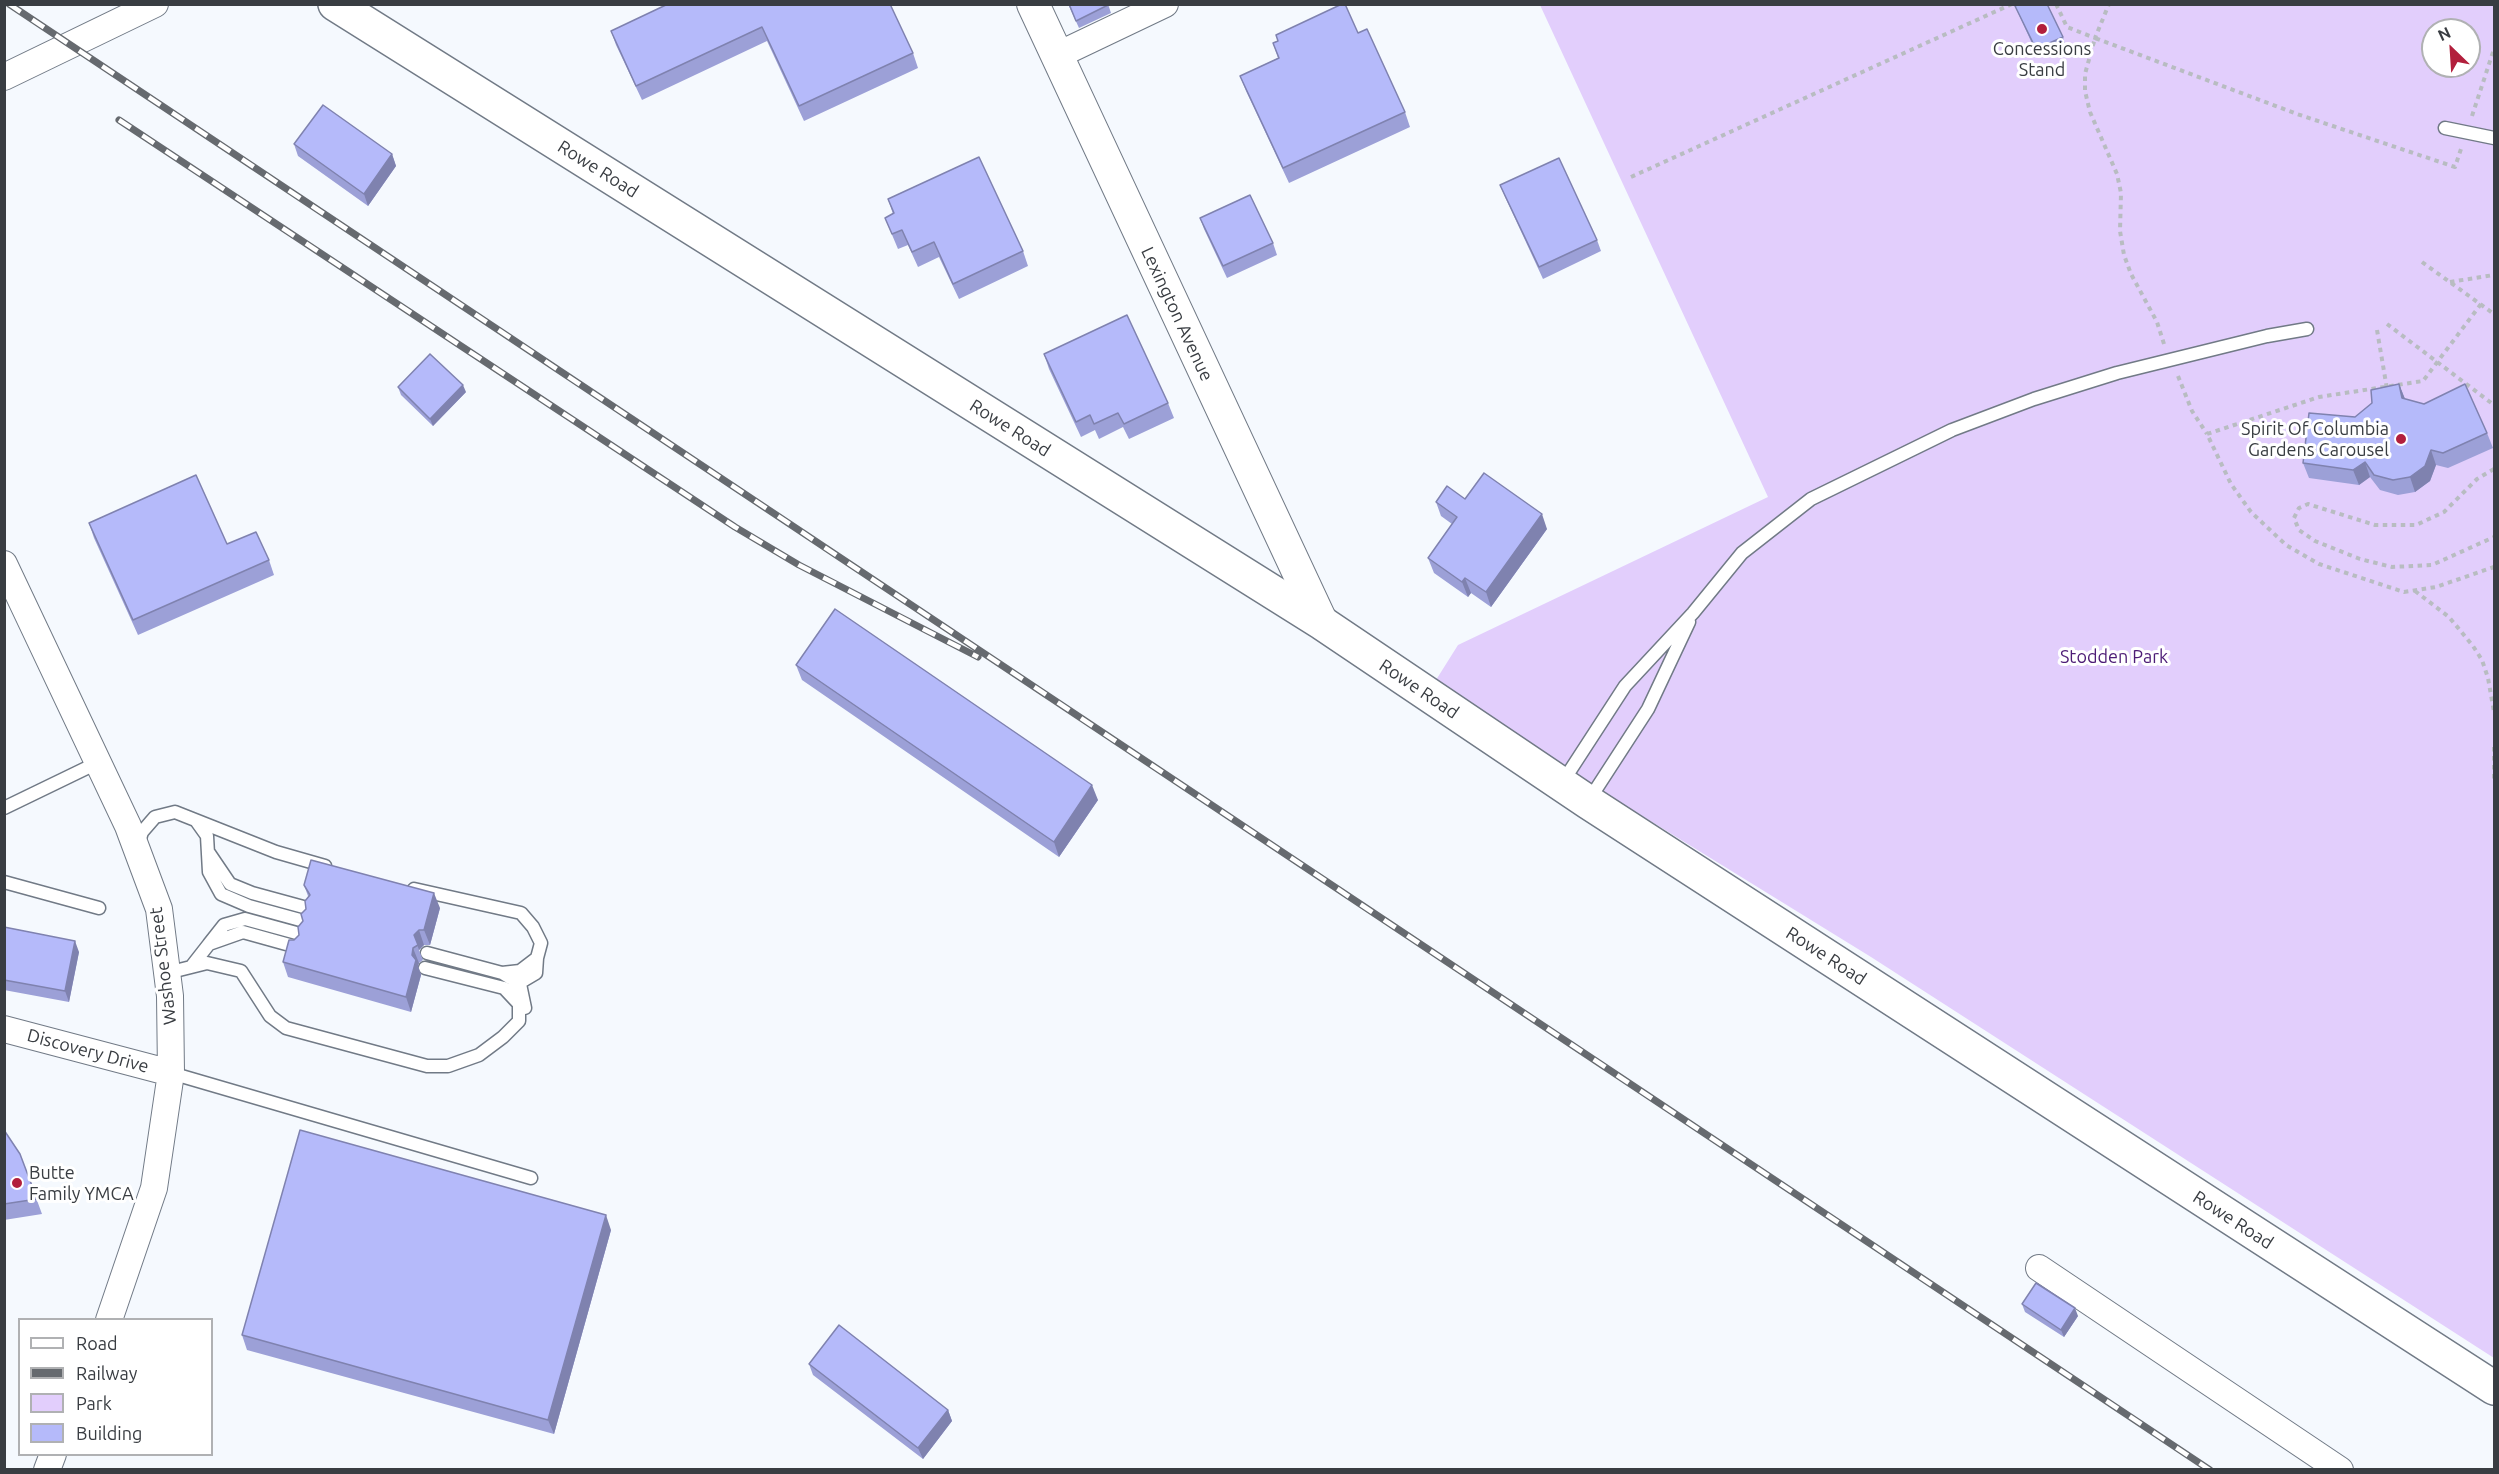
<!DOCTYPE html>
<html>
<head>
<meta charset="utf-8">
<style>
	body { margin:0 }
	#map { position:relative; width:2499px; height:1474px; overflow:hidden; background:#f5f9fe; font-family:Ubuntu,sans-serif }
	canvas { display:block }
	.frame { position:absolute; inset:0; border:6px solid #393d42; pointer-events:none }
	.legend { position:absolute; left:18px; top:1318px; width:195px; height:138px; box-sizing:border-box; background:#fff; border:2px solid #b0b1b3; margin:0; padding:8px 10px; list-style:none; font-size:18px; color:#393d42 }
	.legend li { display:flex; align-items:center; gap:12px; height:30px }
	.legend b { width:30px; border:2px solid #b0b1b3 }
	.north { position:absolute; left:2421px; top:18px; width:60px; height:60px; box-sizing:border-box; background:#fff; border:2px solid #b0b1b3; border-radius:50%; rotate:335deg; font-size:16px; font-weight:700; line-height:24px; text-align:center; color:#393d42 }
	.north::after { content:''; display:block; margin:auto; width:21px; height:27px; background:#b21f3c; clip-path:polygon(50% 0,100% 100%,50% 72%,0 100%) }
</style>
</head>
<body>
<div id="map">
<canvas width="2499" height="1474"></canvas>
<div class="frame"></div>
<ul class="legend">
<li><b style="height:8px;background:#fff"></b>Road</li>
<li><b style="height:8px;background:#666a6f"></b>Railway</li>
<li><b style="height:16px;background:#e2cefc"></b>Park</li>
<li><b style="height:16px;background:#b5bafa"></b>Building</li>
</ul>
<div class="north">N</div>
</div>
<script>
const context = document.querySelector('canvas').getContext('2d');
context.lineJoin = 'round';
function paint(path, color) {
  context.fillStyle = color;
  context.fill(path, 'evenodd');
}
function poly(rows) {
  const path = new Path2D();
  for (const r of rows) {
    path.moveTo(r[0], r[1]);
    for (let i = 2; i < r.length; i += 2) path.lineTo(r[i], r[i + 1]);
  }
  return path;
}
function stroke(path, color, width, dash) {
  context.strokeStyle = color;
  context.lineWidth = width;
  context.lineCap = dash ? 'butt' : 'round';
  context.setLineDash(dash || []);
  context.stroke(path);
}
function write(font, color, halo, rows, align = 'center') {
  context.font = font + ' Ubuntu,sans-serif';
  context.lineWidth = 6;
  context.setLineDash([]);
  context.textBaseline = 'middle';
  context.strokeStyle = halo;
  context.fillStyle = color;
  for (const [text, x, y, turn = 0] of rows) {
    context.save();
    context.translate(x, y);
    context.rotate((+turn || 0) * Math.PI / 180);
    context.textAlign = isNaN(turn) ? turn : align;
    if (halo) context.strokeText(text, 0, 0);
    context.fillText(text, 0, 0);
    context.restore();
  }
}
paint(poly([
	[1540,5,2494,5,2494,1358,1871,957,1618,801,1436,680,1458,645,1768,497],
	[2433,30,2469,30,2469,66,2433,66]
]), '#e2cefc');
const service = poly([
	[2445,128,2494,138],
	[1562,783,1625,686,1693,613,1742,553,1811,499,1952,430,2034,399,2117,373,2267,336,2307,329],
	[1589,800,1648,709,1689,622],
	[4,808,99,762],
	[197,822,207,836,209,872,221,894,249,906,304,921],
	[138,845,142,832,155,817,175,812,276,852,325,866],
	[209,853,230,884,252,893,307,908],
	[4,882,99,908],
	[414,889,521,913,533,927,541,943,537,958,520,971,502,973,427,953],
	[209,944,224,925,245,919,300,934],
	[191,967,209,944,243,932,297,947],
	[167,973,207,963,241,971,270,1016,286,1028,427,1066,448,1066,479,1055,503,1037,519,1021,519,1004,504,988,425,968],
	[502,973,520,984,525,1008],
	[514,986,536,973,537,958],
	[171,1073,531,1178]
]);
const minor = poly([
	[1056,56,1165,4],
	[4,77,155,4],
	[4,564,128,826,159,909,170,996,171,1073,154,1188,109,1320],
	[4,1029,171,1073],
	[2039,1268,2340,1470],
	[47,1470,53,1454]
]);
const tertiary = poly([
	[1033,4,1322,623]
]);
const secondary = poly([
	[335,4,1322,623,1588,802,2494,1388]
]);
stroke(service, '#717a86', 15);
stroke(minor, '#717a86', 28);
stroke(tertiary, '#717a86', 34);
stroke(secondary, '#717a86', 36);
stroke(poly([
	[2056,4,2067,27,2095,38,2109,4],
	[2472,116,2494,49],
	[1631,177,2012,4],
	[2422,262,2494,314],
	[2450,282,2494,275],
	[2481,304,2423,381,2319,397,2207,434,2231,484,2251,512,2286,545,2319,564,2404,592,2436,587,2494,567],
	[2387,324,2494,405],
	[2377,330,2387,389],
	[2164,344,2157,322,2131,274,2124,255,2120,231,2121,193,2117,174,2090,112,2085,91,2085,74,2095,38,2297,114,2455,167,2461,149],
	[2178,376,2192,411,2207,434],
	[2494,469,2477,479,2444,512,2416,525,2375,525,2308,504,2299,508,2294,518,2299,530,2315,541,2360,559,2392,567,2432,565,2494,537],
	[2415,591,2449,617,2473,646,2482,660,2488,678,2494,712],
	[2494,747,2494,781]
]), '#b8bcc1', 4, [4.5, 4.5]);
stroke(service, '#fff', 12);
stroke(minor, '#fff', 26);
stroke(tertiary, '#fff', 32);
stroke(secondary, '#fff', 33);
const rail = poly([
	[9,4,2210,1470],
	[119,120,735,527,799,565,978,657]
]);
stroke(rail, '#666a6f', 7);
stroke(rail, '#fff', 4.5, [14]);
paint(poly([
	[668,4,913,53,918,68,804,121,767,41,642,100,616,45,611,31],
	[1068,4,1108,4,1111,13,1079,28],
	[2015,6,2063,37,2065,44,2038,57],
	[1358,33,1405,112,1410,127,1289,183,1246,91,1240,76,1278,58,1273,43,1278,41,1276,35],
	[294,144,392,154,396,166,368,206,298,156],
	[1500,185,1597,240,1601,251,1543,279,1505,197],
	[888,199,1023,251,1028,266,959,299,939,257,918,267,908,245,898,249,885,218,893,214],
	[1200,218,1273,243,1277,255,1227,278,1204,229],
	[1044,354,1168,403,1174,418,1129,439,1123,427,1099,439,1095,430,1081,437,1049,369],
	[2399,384,2405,399,2487,433,2493,448,2448,468,2436,465,2430,481,2415,492,2398,495,2380,490,2370,477,2359,485,2309,478,2303,463,2355,417],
	[398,387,466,392,433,426,401,395],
	[1465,499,1547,529,1491,607,1471,593,1468,597,1434,573,1428,558,1452,524,1441,516,1436,502],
	[89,523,227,544,269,560,274,575,138,635,94,538],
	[796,665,1098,800,1059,857,802,680],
	[304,885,440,908,430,945,424,945,419,950,423,960,419,963,418,966,421,975,411,1012,288,977,283,962,294,940,299,935,306,909,308,896],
	[4,927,79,952,69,1002,4,990],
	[4,1130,20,1154,42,1214,4,1220],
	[611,1230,554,1434,247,1350,242,1335],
	[2022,1304,2078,1316,2064,1337,2025,1312],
	[809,1364,948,1410,952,1421,923,1459,813,1375]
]), '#9ca0d7');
paint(poly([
	[392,154,396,166,368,206,364,194],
	[2399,384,2405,399,2402,398],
	[463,385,466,392,433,426,430,419],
	[2431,450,2436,465,2430,481,2415,492,2410,477],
	[2365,462,2370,477,2359,485,2353,470],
	[1542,514,1547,529,1491,607,1486,592],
	[1465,578,1471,593,1468,597,1462,582],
	[1092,785,1098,800,1059,857,1054,842],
	[434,893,440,908,430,945,424,930],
	[419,930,424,945,419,950,414,935],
	[75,941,79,952,69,1002,65,991],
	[413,948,419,963,418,966,421,975,411,1012,406,997],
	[606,1215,611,1230,554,1434,548,1420],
	[2075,1308,2078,1316,2064,1337,2061,1330],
	[948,1410,952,1421,923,1459,918,1448]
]), '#7f82af');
const building = poly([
	[668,4,890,4,913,53,799,106,762,27,636,86,611,31,668,4],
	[1069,4,1108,4,1108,5,1076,21,1069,4],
	[1342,4,1345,4,1358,33,1367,29,1405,112,1283,168,1240,76,1279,58,1273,43,1278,41,1276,35,1342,4],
	[2019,4,2047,4,2063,37,2036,49,2015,6,2019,4],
	[323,105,392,154,364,194,294,144,323,105],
	[979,157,1023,251,953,284,934,242,912,252,902,230,892,234,885,218,894,213,888,199,979,157],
	[1559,158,1597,240,1539,267,1500,185,1559,158],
	[1250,195,1273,243,1223,266,1200,218,1250,195],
	[1127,315,1168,403,1124,424,1118,413,1094,424,1090,415,1076,422,1044,354,1127,315],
	[430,354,463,385,430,419,398,387,430,354],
	[2399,384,2402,398,2424,404,2465,384,2487,433,2443,453,2431,450,2425,466,2410,477,2393,480,2374,475,2365,462,2353,470,2303,463,2309,413,2355,417,2372,403,2371,390,2399,384],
	[1484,473,1542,514,1486,592,1465,578,1462,582,1428,558,1457,517,1436,502,1447,486,1465,499,1484,473],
	[196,475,227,544,256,532,269,560,133,620,89,523,196,475],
	[835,609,1092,785,1054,842,796,665,835,609],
	[311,860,434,893,424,930,419,930,414,935,418,945,413,948,412,955,416,960,406,997,283,962,289,940,294,940,299,935,298,927,303,921,301,914,306,909,305,901,310,895,304,885,311,860],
	[4,927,75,941,65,991,4,980,4,927],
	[4,1130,20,1154,37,1199,4,1204,4,1130],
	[300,1130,606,1215,548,1420,242,1335,300,1130],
	[2036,1283,2075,1308,2061,1330,2022,1304,2036,1283],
	[839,1325,948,1410,918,1448,809,1364,839,1325]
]);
paint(building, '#b5bafa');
stroke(building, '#7f82af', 1.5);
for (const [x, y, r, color] of [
	[2042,29,6,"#b21f3c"],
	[2401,439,6,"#b21f3c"],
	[17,1183,6,"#b21f3c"]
]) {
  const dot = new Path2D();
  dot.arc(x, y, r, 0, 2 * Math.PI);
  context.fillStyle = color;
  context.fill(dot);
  stroke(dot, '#fff', 2);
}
write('18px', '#393d42', '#fff', [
	["Concessions",2042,49],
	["Stand",2042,70],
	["Spirit Of Columbia",2389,429,"right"],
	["Gardens Carousel",2389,450,"right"],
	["Butte",29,1173,"left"],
	["Family YMCA",29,1194,"left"]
]);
write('18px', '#393d42', '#fff', [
	["Rowe Road",598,169,32],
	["Lexington Avenue",1177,314,65],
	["Rowe Road",1010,428,32],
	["Rowe Road",1419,689,34],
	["Rowe Road",1826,956,33],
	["Washoe Street",163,966,-97],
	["Discovery Drive",88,1051,15],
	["Rowe Road",2233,1220,33]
]);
write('18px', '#4d1c76', '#fff', [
	["Stodden Park",2114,657]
]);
</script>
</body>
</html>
